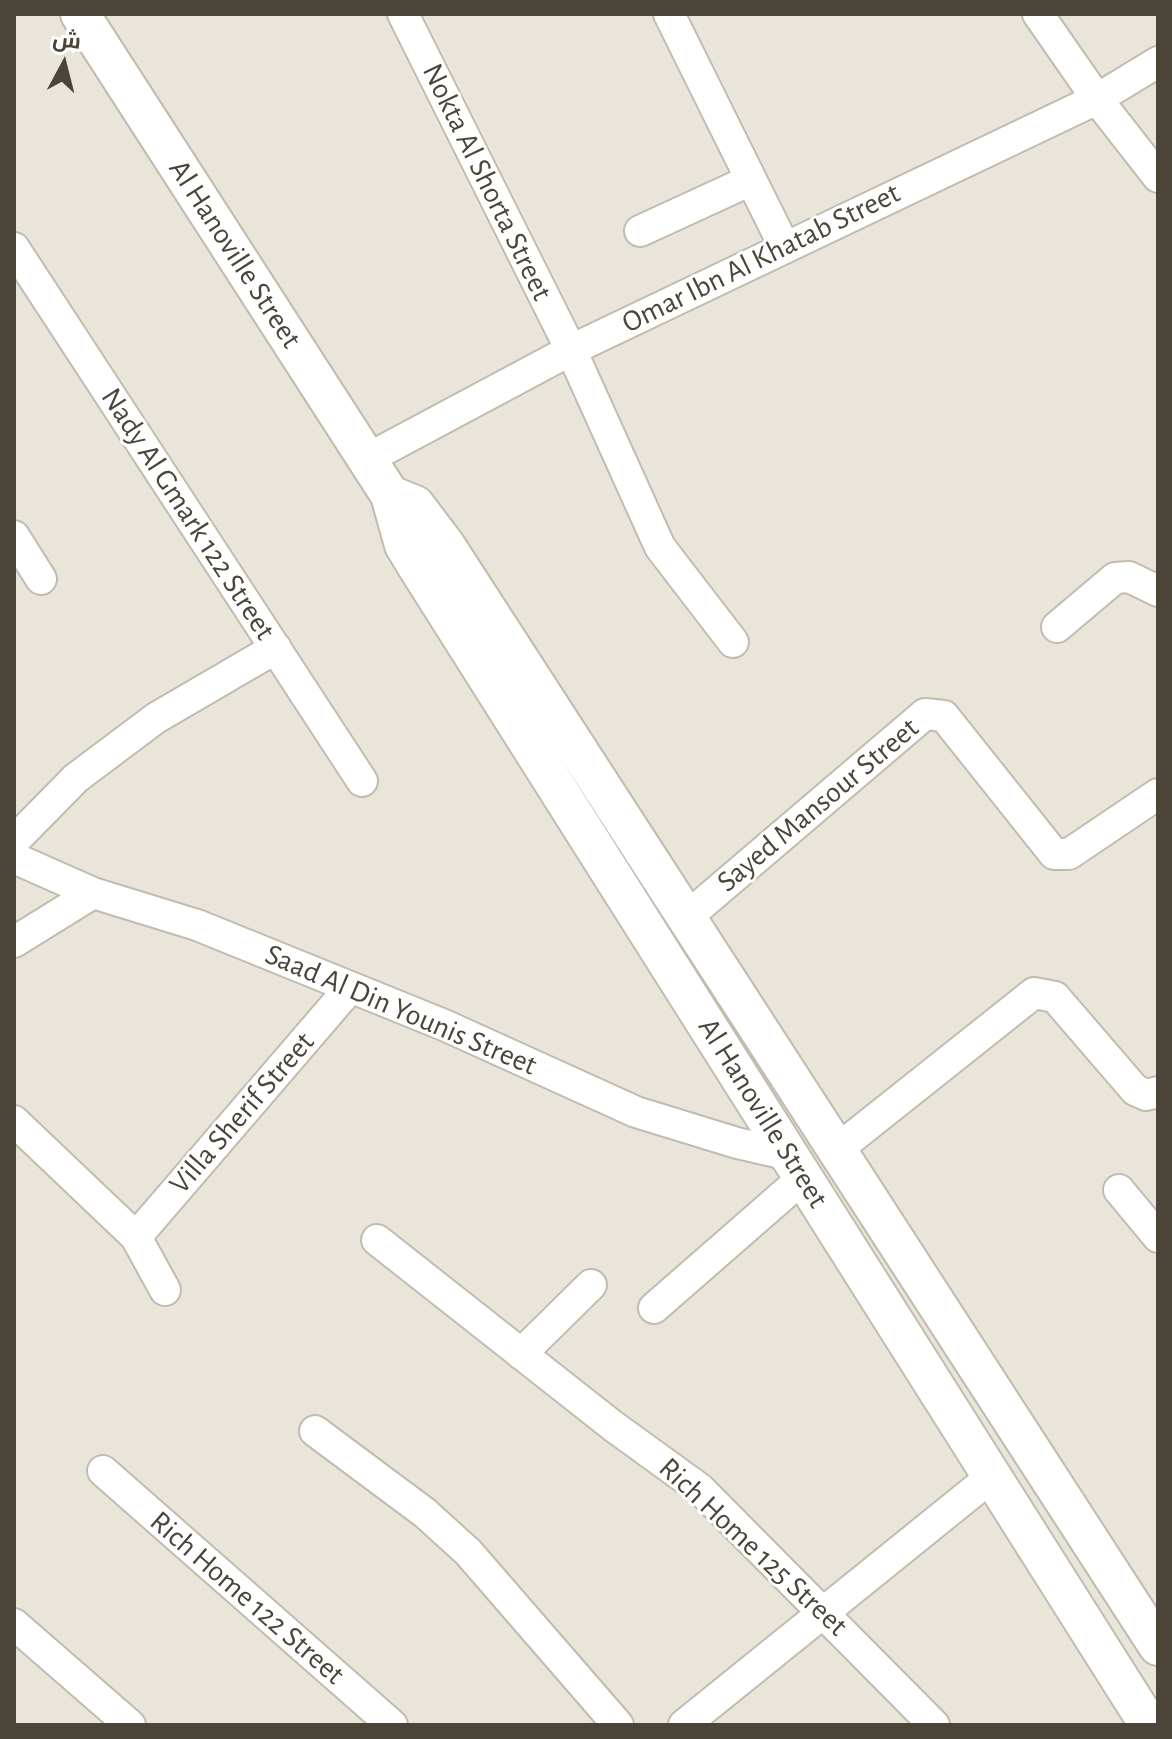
<!DOCTYPE html>
<html>
<head>
<meta charset="utf-8">
<style>
	body { margin:0 }
	#map { position:relative; width:1172px; height:1739px; overflow:hidden; background:#f6f3ec; font-family:"Alegreya Sans",Cairo,sans-serif }
	canvas { display:block }
	.frame { position:absolute; inset:0; border:16px solid #4b4439; pointer-events:none }
	.north { position:absolute; left:24px; top:24px; width:80px; height:80px; -webkit-text-stroke:6px #fff; paint-order:stroke; rotate:7deg; font-size:22px; font-weight:700; line-height:32px; text-align:center; color:#4b4439 }
	.north::after { content:''; display:block; margin:auto; width:28px; height:36px; background:#4b4439; clip-path:polygon(50% 0,100% 100%,50% 72%,0 100%) }
</style>
</head>
<body>
<div id="map">
<canvas width="1172" height="1739"></canvas>
<div class="frame"></div>
<div class="north">ش</div>
</div>
<script>
const context = document.querySelector('canvas').getContext('2d');
context.lineJoin = 'round';
function paint(path, color) {
  context.fillStyle = color;
  context.fill(path, 'evenodd');
}
function poly(rows) {
  const path = new Path2D();
  for (const r of rows) {
    path.moveTo(r[0], r[1]);
    for (let i = 2; i < r.length; i += 2) path.lineTo(r[i], r[i + 1]);
  }
  return path;
}
function stroke(path, color, width, dash) {
  context.strokeStyle = color;
  context.lineWidth = width;
  context.lineCap = dash ? 'butt' : 'round';
  context.setLineDash(dash || []);
  context.stroke(path);
}
function write(font, color, halo, rows, align = 'center') {
  context.font = font + ' "Alegreya Sans",sans-serif';
  context.lineWidth = 6;
  context.setLineDash([]);
  context.textBaseline = 'middle';
  context.strokeStyle = halo;
  context.fillStyle = color;
  for (const [text, x, y, turn = 0] of rows) {
    context.save();
    context.translate(x, y);
    context.rotate((+turn || 0) * Math.PI / 180);
    context.textAlign = isNaN(turn) ? turn : align;
    if (halo) context.strokeText(text, 0, 0);
    context.fillText(text, 0, 0);
    context.restore();
  }
}
paint(poly([
	[14,14,1158,14,1158,1725,14,1725]
]), '#eae5da');
const minor = poly([
	[403,14,571,350,660,547,733,642],
	[669,14,784,246],
	[1038,14,1097,99,1158,177],
	[640,231,751,180],
	[14,248,362,781],
	[367,459,571,350,1097,99,1158,62],
	[14,536,41,579],
	[1057,627,1115,578,1129,577,1158,591],
	[14,841,76,778,156,718,276,648],
	[14,858,93,893,197,925,444,1025,636,1112,737,1143,789,1155],
	[688,916,925,714,944,716,1054,854,1069,854,1158,794],
	[14,942,93,893],
	[14,1121,136,1237,165,1290],
	[839,1148,1034,993,1055,997,1135,1090,1146,1095,1158,1092],
	[1119,1190,1158,1237],
	[136,1237,349,989],
	[377,1240,613,1426,700,1489,934,1725],
	[654,1308,804,1177],
	[521,1354,591,1285],
	[315,1431,425,1513,468,1552,618,1725],
	[103,1471,392,1725],
	[14,1624,130,1725],
	[684,1725,990,1478]
]);
const tertiary = poly([
	[80,14,390,495,404,545,418,568,1149,1725],
	[390,495,415,505,446,546,1158,1646]
]);
stroke(minor, '#c2bbae', 34);
stroke(tertiary, '#c2bbae', 42);
stroke(minor, '#fff', 30);
stroke(tertiary, '#fff', 38);
write('30px', '#4b4439', '#fff', [
	["Nokta Al Shorta Street",487,182,64],
	["Al Hanoville Street",235,254,57],
	["Omar Ibn Al Khatab Street",761,258,-26],
	["Nady Al Gmark 122 Street",188,514,57],
	["Sayed Mansour Street",818,805,-40],
	["Saad Al Din Younis Street",401,1010,23],
	["Villa Sherif Street",242,1113,-49],
	["Al Hanoville Street",763,1113,58],
	["Rich Home 125 Street",753,1547,43],
	["Rich Home 122 Street",247,1598,41]
]);
</script>
</body>
</html>
